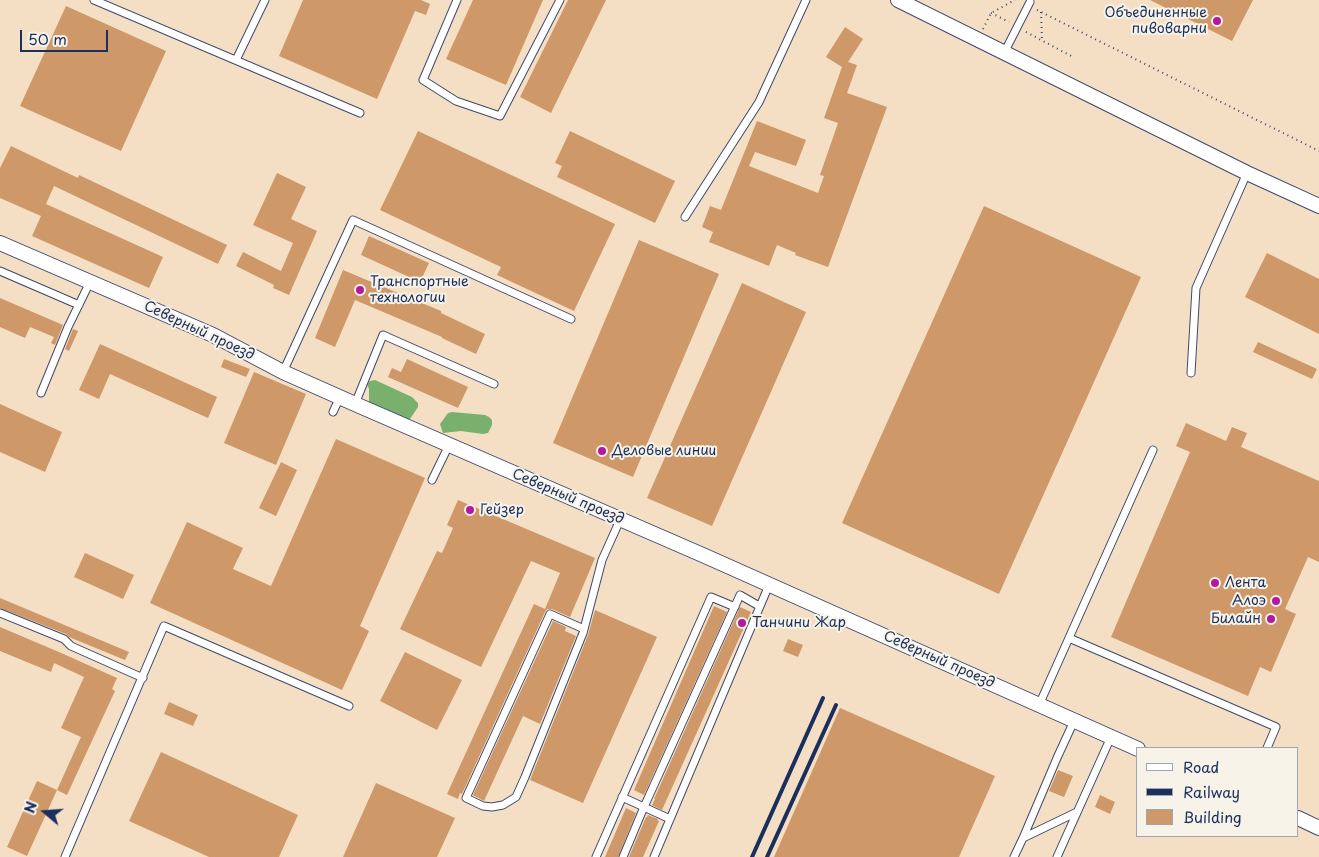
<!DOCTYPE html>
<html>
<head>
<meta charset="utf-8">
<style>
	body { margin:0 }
	#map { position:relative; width:1319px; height:857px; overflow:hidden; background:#f4dfc4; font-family:"Playpen Sans",sans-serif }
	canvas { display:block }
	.legend { position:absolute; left:1136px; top:747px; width:162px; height:90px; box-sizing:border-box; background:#f7f3e8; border:1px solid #9fa5b1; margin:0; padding:6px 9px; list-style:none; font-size:15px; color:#1b2f5e }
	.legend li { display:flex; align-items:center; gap:10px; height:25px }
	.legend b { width:25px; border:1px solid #9fa5b1 }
	.north { position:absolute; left:20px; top:787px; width:50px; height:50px; -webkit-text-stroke:4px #f7f3e8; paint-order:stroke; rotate:288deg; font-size:14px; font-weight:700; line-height:20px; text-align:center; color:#1b2f5e }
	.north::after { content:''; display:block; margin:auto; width:18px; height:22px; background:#1b2f5e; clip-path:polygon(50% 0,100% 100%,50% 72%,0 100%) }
	.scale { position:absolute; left:20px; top:30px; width:88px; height:22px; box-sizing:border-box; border:2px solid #1b2f5e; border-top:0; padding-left:6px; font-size:15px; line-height:18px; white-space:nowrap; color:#1b2f5e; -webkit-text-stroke:4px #f7f3e8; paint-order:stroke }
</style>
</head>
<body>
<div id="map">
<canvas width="1319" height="857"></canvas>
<ul class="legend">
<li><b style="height:6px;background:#fff"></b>Road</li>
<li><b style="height:6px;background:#1b2f5e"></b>Railway</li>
<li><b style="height:14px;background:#ce9868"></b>Building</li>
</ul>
<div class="north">N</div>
<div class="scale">50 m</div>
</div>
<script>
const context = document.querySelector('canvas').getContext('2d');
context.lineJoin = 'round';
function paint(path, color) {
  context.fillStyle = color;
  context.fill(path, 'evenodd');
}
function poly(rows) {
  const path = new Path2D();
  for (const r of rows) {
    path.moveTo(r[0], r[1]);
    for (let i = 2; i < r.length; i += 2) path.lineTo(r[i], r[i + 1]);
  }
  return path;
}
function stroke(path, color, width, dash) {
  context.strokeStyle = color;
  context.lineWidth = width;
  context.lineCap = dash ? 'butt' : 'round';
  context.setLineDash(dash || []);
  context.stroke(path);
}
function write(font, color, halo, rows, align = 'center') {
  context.font = font + ' "Playpen Sans",sans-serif';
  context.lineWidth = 4;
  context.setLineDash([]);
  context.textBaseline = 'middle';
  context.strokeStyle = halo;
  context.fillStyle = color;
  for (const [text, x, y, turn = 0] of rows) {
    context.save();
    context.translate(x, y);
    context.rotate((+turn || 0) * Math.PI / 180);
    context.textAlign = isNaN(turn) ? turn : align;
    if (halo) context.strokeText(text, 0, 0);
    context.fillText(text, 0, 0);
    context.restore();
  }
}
paint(poly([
	[375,380,412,397,418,403,418,407,410,419,406,419,378,406,369,403,369,389,367,384,370,381],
	[452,412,485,415,489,417,492,420,492,425,488,433,483,434,461,431,443,433,440,424,448,413]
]), '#79b06e');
paint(poly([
	[303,0,421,0,430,4,426,15,415,11,377,99,279,56],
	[473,0,543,0,506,85,446,59],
	[568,0,606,0,551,113,520,97],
	[1150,0,1253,0,1232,41],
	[66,6,166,51,121,151,20,106],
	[845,27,863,39,848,62,857,65,847,93,887,107,828,267,795,255,796,253,777,245,769,266,709,242,713,232,702,227,710,206,721,210,757,121,806,140,796,166,755,152,749,166,818,193,824,176,820,175,838,123,824,118,842,67,826,57],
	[418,131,615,224,574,311,497,275,501,267,380,210],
	[570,131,675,181,655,223,557,177,562,166,555,163],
	[11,146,78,178,79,175,227,245,218,264,54,186,46,204,163,257,149,288,32,236,41,216,0,198,0,168],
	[277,173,306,187,291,219,317,231,289,295,273,288,274,285,236,266,243,252,281,271,293,243,253,225],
	[984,206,1141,277,999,594,842,523],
	[369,236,429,263,420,282,361,255],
	[639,240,719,274,633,477,553,443],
	[1267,253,1319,279,1319,334,1245,297],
	[343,270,441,311,441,313,485,334,476,354,442,338,442,337,355,300,335,347,315,338],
	[742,283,806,312,712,526,647,498],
	[0,298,63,325,55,345,51,343,54,337,30,327,25,338,0,327],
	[73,329,78,331,69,351,65,349],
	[1258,342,1317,369,1312,379,1253,352],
	[100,344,217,397,208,418,110,374,99,399,79,390],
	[224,359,250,369,246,377,221,367],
	[407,359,468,387,458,408,388,377,392,368,401,372],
	[254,372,306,394,276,465,224,443],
	[0,404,62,432,45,472,0,452],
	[1186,423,1226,441,1232,427,1247,433,1241,447,1319,481,1319,562,1308,557,1285,609,1296,614,1271,672,1260,667,1248,696,1111,637,1190,452,1176,446],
	[336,439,425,478,360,626,369,631,342,690,150,603,187,522,243,548,233,569,271,586],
	[281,462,297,470,276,516,259,508],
	[458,500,595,558,570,617,552,609,547,609,545,612,462,794,460,793,458,799,447,794,534,604,545,609,560,573,531,561,481,667,400,629,437,551,442,553,453,528,447,525],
	[85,553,134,575,123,599,74,577],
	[0,598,129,652,125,660,69,637,66,634,0,608],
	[714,606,727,612,644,795,634,790],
	[740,607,751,612,662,810,652,805,655,799,654,799],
	[595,610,657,637,583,803,530,780,588,635],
	[553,621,566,627,565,631,576,636,540,724,523,716,484,801,473,795],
	[0,627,59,652,117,678,112,689,115,691,67,795,57,790,81,737,61,728,84,677,54,663,51,672,0,651],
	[788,639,803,645,798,657,783,651],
	[405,652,462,680,437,730,380,701],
	[169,702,198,715,193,726,164,714],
	[840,708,995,776,959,857,774,857],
	[161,752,298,815,279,857,209,857,129,821],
	[1058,770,1073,776,1064,797,1049,791],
	[37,781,57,790,27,856,7,847],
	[376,783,455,818,437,857,343,857],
	[1100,795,1115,802,1110,814,1095,807],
	[626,808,636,813,618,857,605,857],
	[648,815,658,819,657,820,659,821,643,857,629,857,646,817,647,817]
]), '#ce9868');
const service = poly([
	[94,0,360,113],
	[457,0,423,80,456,101,500,116,560,0],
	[1004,53,1030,2],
	[236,60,265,0],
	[685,217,759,102,806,0],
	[0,271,79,305],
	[283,372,353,220,571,319],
	[1191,373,1196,288,1247,173],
	[41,393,68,327,90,282],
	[355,404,383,335,494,384],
	[333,412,340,397],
	[432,480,449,445],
	[0,613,64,639,71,646,143,678],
	[584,629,550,614,466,798,483,806,492,807,503,805,516,797,525,777,583,633,602,560,620,520],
	[1069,638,1276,727,1267,748],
	[1039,705,1153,450],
	[622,797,670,819],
	[1023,838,1057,758,1074,721],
	[65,857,164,626,349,706],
	[596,857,711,597,735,607],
	[623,857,644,807,740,595,759,606],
	[654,857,769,585],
	[1014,857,1023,838,1077,812],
	[1057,857,1111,737]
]);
const minor = poly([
	[898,0,1247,173,1319,206],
	[0,243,213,335,283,372,355,404,705,556,1138,749],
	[1298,818,1319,828]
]);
stroke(service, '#3c496d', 9);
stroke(minor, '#3c496d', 16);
stroke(poly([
	[1037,10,1319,151],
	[1041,12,1042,40],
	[991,13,1009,22],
	[983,29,991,13,1015,0],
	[1026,32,1073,57]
]), '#3c496d', 2, [1, 4]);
stroke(service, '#fff', 7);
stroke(minor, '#fff', 14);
stroke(poly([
	[752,857,823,698],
	[767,857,836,705]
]), '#1b2f5e', 4);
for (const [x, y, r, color] of [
	[1217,21,5,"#b5179e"],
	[360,290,5,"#b5179e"],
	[602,451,5,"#b5179e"],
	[470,510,5,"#b5179e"],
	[1215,583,5,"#b5179e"],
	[1276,601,5,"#b5179e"],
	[1271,619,5,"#b5179e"],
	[742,623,5,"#b5179e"]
]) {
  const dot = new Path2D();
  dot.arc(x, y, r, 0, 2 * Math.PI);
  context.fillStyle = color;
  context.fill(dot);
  stroke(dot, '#f7f3e8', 2);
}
write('14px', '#1b2f5e', '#f7f3e8', [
	["Объединенные",1207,13,"right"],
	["пивоварни",1207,29,"right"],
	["Транспортные",370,282],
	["технологии",370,298],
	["Деловые линии",612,451],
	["Гейзер",480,510],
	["Лента",1225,583],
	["Алоэ",1266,601,"right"],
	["Билайн",1261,619,"right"],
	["Танчини Жар",752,623]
], 'left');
write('14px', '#1b2f5e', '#f7f3e8', [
	["Северный проезд",199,331,25],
	["Северный проезд",568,497,23],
	["Северный проезд",939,660,24]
]);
</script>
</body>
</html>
